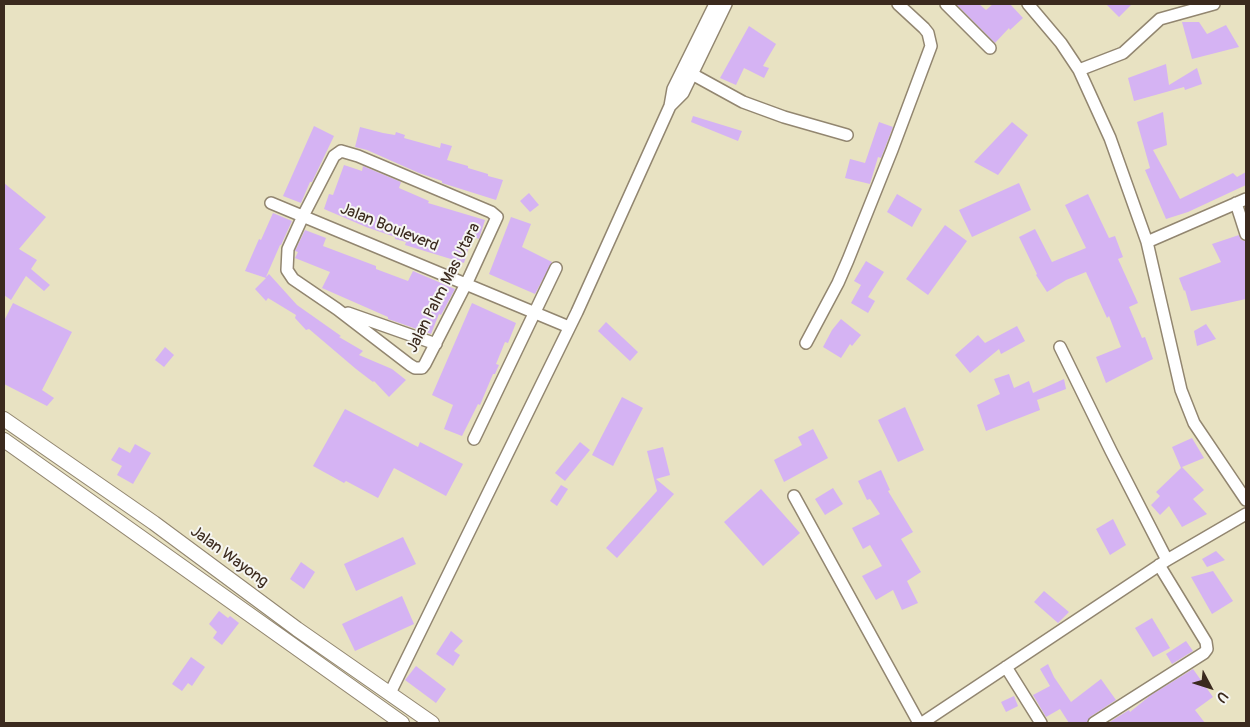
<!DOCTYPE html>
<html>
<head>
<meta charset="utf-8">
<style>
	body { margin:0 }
	#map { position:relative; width:1250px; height:727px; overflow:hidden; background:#e8e2c2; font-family:Pangolin,sans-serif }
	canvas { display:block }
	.frame { position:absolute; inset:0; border:5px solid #3b2a1e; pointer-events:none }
	.north { position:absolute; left:1185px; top:662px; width:50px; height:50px; -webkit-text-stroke:4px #f6f6f2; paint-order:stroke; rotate:130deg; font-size:14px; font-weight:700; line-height:20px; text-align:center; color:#3b2a1e }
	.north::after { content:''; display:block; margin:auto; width:18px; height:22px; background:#3b2a1e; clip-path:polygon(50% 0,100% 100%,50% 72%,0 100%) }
</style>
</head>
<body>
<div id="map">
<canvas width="1250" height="727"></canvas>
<div class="frame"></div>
<div class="north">U</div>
</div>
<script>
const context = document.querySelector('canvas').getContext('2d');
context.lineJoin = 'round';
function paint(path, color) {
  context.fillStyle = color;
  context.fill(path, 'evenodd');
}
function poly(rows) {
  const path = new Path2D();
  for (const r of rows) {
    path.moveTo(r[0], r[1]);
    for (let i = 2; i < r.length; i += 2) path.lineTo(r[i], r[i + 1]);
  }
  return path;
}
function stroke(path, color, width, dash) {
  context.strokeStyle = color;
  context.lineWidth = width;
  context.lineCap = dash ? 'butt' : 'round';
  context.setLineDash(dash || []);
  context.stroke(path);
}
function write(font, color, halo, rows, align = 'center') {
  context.font = font + ' Pangolin,sans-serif';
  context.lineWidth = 4;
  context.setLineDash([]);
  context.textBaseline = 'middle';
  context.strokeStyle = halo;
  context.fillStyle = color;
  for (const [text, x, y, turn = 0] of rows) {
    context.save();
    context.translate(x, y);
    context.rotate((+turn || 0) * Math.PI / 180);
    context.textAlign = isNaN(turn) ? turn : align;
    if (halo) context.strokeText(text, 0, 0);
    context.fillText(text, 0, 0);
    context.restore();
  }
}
paint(poly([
	[956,4,979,4,986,10,993,4,1010,4,1023,18,1010,30,1009,28,995,43],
	[1106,4,1132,4,1119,17],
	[1182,22,1199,22,1207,34,1226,25,1239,47,1192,59],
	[749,26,776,44,763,66,769,68,764,78,744,68,736,85,720,78],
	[1166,64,1169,85,1197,68,1202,84,1185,90,1184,87,1134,101,1128,78],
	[1163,112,1167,145,1153,150,1180,199,1233,173,1237,177,1246,172,1246,185,1188,212,1166,219,1145,170,1150,168,1137,122],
	[693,116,742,131,738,141,691,122],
	[879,122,893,127,881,158,878,157,870,184,845,178,850,159,865,163],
	[1012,122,1028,135,998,175,974,162],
	[314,126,334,136,312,182,310,182,301,203,283,196],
	[360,127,383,133,395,135,396,132,405,135,404,138,440,148,441,143,452,146,447,160,468,166,468,168,488,174,488,176,503,180,496,200,442,183,442,181,419,173,367,150,355,147],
	[344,165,362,171,363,166,401,182,399,188,429,201,428,203,485,220,479,239,472,236,464,263,405,245,406,242,395,239,395,237,366,227,324,209,329,194,333,195],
	[4,183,46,217,19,249,37,260,31,269,50,285,44,291,26,276,11,300,4,295],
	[1019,183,1031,210,972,237,959,210],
	[529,193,539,205,530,212,520,201],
	[897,194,922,209,912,227,887,212],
	[1088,194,1109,238,1115,236,1123,257,1118,259,1138,303,1129,307,1142,338,1145,337,1153,359,1106,383,1096,357,1121,347,1109,316,1107,318,1086,272,1066,280,1047,292,1036,275,1037,274,1019,237,1035,229,1052,262,1086,248,1065,205],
	[273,213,292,221,281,245,280,245,266,277,269,274,297,305,341,336,339,337,363,351,359,355,392,369,406,380,389,397,374,381,373,382,356,369,309,329,306,330,295,318,296,315,268,298,266,301,255,289,266,278,245,271,259,239,261,240],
	[511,217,531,224,522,247,552,262,535,294,489,274],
	[945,225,967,241,928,295,906,279],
	[305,230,326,238,323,246,376,266,376,269,408,281,413,271,455,289,441,315,439,314,431,334,388,319,388,317,322,288,330,272,295,258,298,252,295,251],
	[1239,235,1241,240,1246,241,1246,299,1191,311,1185,290,1184,291,1179,278,1221,262,1212,244],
	[866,261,884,272,868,297,875,301,868,313,851,303,861,285,854,281],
	[13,303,72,332,42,390,54,398,47,406,4,384,4,321],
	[472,303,516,323,508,343,505,342,496,364,499,365,495,374,493,374,480,405,478,404,462,436,444,429,453,405,432,395],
	[841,319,861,335,852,346,850,344,841,358,823,347,832,330],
	[606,322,638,352,630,361,598,331],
	[1206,324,1216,339,1197,346,1194,331],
	[1017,326,1025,341,1001,354,999,349,970,373,955,355,978,335,985,343],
	[165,347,174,355,164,367,155,360],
	[1009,374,1014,388,1029,381,1033,393,1064,379,1066,389,1037,400,1040,410,986,431,977,405,1000,394,994,379],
	[622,397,643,408,613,466,592,455],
	[905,407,924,450,898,462,878,420],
	[345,409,418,447,420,442,463,464,446,496,394,468,378,498,346,481,344,483,313,466],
	[813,429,828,458,784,482,774,460,802,445,798,437],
	[1192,438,1204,458,1182,467,1204,490,1193,499,1207,514,1182,527,1169,506,1160,515,1151,505,1160,496,1156,492,1181,468,1172,447],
	[580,442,590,450,565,481,555,473],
	[135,444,151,453,133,484,117,475,122,466,111,460,119,447,130,453],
	[663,447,670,475,656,479,674,494,617,558,606,548,657,491,647,451],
	[881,470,890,490,888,491,913,532,901,539,921,572,907,581,918,603,902,610,893,590,876,600,862,576,882,566,870,545,863,549,852,528,880,514,870,499,867,500,858,481],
	[561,485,568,489,557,506,550,501],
	[833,488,843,504,825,515,815,499],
	[761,489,800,533,763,566,724,522],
	[1113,519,1126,545,1110,555,1096,529],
	[403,537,416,564,356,591,344,564],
	[1216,551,1225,560,1207,567,1202,559],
	[301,562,315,572,304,589,290,579],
	[1213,571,1233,601,1212,614,1191,577],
	[1044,591,1069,612,1058,623,1034,602],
	[402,596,414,624,355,651,342,624],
	[219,611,228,618,230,616,239,623,222,645,213,638,217,632,209,624],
	[1152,618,1170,648,1153,657,1135,628],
	[451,631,463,641,454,651,460,655,453,666,436,654],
	[1186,641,1193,651,1172,664,1166,654],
	[191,657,205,667,192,686,188,683,182,691,172,684],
	[1048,664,1054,677,1071,702,1101,679,1116,700,1090,717,1087,723,1069,723,1060,709,1046,717,1033,695,1050,686,1040,669],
	[416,666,446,689,436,703,405,680],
	[1193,669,1213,697,1195,710,1205,723,1108,723,1129,710,1130,712,1151,695],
	[1014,696,1018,706,1006,712,1001,702]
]), '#d5b3f3');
const minor = poly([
	[946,4,990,48],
	[1028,4,1061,43,1079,70,1110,138,1147,242,1181,390,1194,423,1246,500],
	[1079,70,1123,53,1160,19,1214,4],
	[692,74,743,102,784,117,847,135],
	[670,106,683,93,726,4],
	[341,151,358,156,491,212,497,217,469,278,425,364,422,368,415,368,410,365,337,309,293,279,287,270,288,249,303,216,334,156,341,151],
	[271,203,569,327],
	[1236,203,1246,234],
	[1147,242,1246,199],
	[348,313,436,344],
	[806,343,838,283,848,260,892,150,931,46,928,33,924,28,898,4],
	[1060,347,1111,451,1167,560],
	[474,439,556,268],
	[794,496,919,723],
	[1006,667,1041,723],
	[390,693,577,312,670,106,673,89,715,4],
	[922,723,1167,560,1246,514],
	[1094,723,1204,653,1207,649,1206,642,1159,565]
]);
const major = poly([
	[4,419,154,523,297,629,432,723],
	[4,440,402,723]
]);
stroke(minor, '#928670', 14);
stroke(major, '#928670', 16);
stroke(minor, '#fff', 11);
stroke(major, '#fff', 14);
write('16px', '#3b2a1e', '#f6f6f2', [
	["Jalan Bouleverd",389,228,22],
	["Jalan Palm Mas Utara",444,288,-63],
	["Jalan Wayong",229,557,36]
]);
</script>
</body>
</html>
